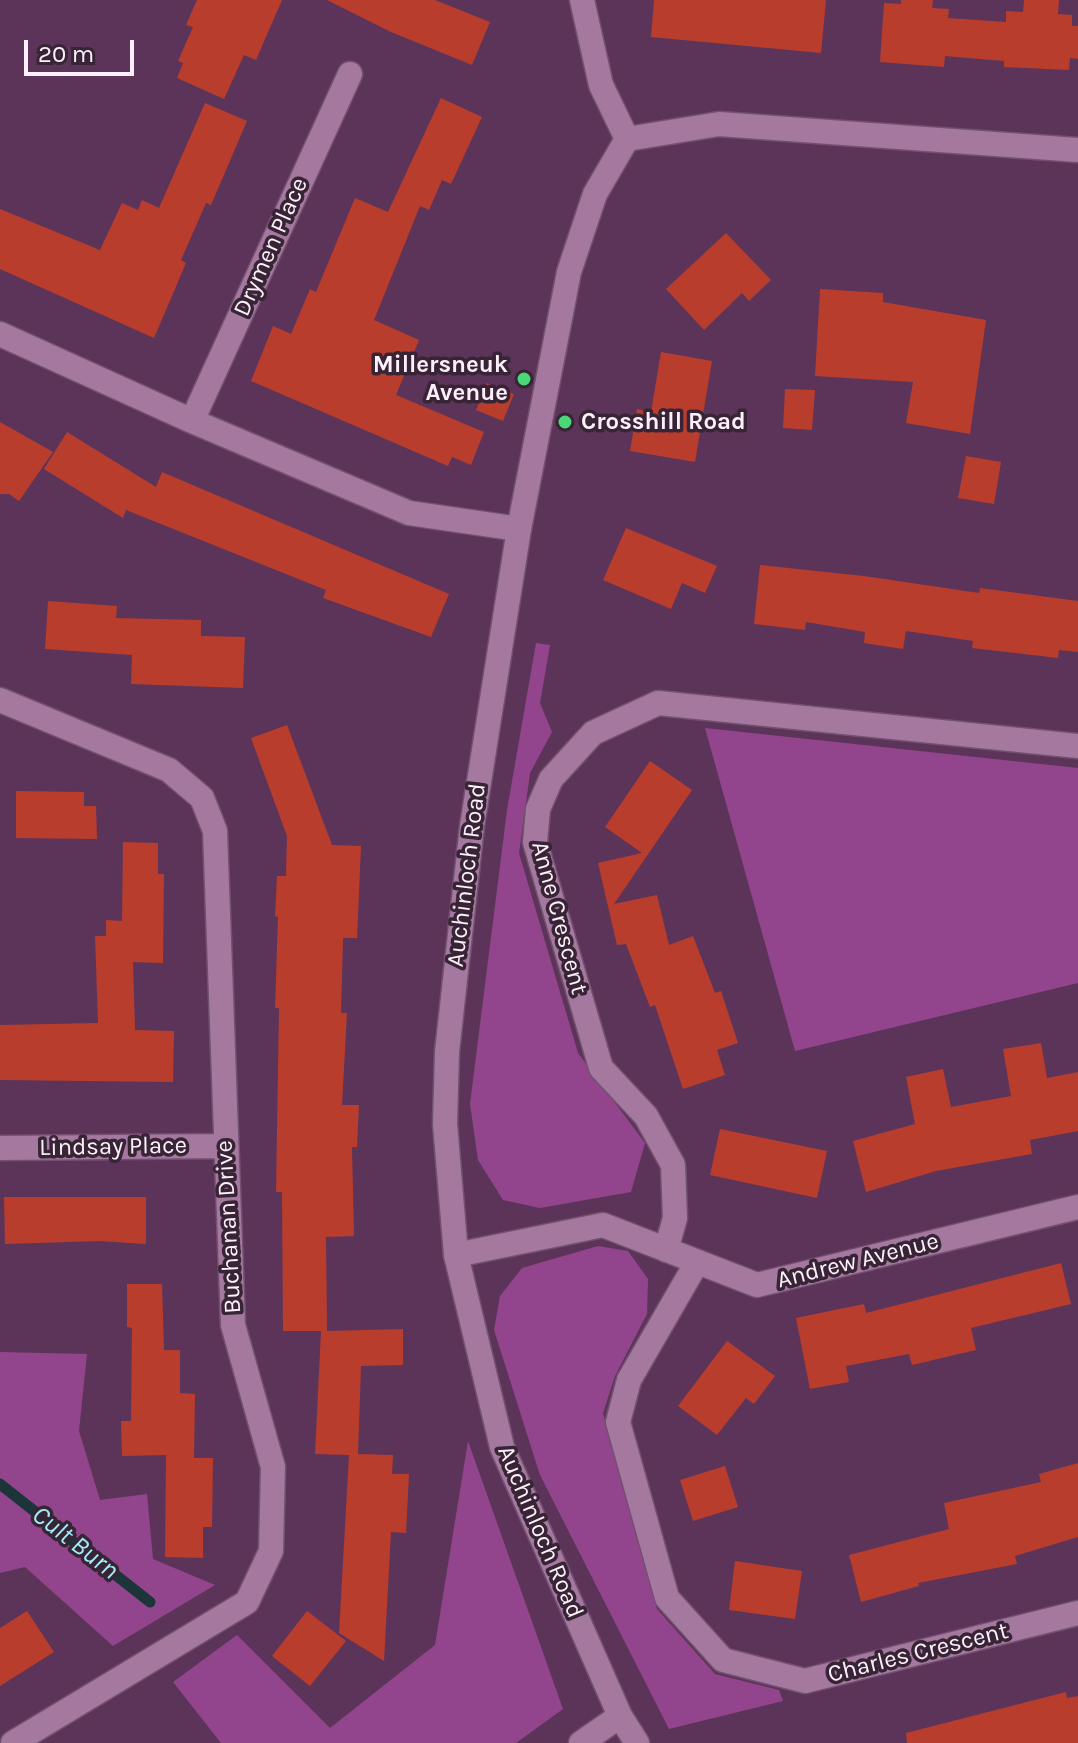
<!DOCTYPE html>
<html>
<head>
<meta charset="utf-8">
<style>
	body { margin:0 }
	#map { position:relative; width:1078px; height:1743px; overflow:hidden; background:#5d3459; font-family:Karla,sans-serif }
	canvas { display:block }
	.scale { position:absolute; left:24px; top:40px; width:110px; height:36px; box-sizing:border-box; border:4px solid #ffeffc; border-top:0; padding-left:10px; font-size:24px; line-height:28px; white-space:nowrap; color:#ffeffc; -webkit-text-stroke:6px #372435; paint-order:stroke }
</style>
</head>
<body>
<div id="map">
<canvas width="1078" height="1743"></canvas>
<div class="scale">20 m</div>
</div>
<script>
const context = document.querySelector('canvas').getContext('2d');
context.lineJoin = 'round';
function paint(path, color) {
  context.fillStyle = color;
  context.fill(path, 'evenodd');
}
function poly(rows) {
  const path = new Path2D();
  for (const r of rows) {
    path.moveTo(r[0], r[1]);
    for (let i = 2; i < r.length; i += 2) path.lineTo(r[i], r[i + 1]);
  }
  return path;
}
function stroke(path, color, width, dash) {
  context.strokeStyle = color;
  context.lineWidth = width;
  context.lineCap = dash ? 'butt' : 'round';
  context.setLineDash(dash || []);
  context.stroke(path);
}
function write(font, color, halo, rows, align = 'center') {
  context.font = font + ' Karla,sans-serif';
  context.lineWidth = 7;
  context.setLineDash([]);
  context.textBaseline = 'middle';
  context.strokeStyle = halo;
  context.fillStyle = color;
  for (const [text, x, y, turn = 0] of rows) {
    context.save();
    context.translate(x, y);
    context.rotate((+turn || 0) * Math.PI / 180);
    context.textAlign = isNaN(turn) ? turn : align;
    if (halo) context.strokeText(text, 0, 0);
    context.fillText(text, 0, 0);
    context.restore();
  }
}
paint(poly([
	[536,643,550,645,540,703,552,732,530,773,519,853,578,1053,645,1143,631,1192,540,1208,503,1200,478,1160,470,1104,507,810],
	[705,728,1078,768,1078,983,795,1051],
	[598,1246,628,1251,648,1279,647,1314,615,1376,603,1413,657,1609,715,1674,779,1690,783,1701,669,1729,540,1475,494,1330,500,1296,522,1268],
	[0,1352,87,1354,79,1431,100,1500,147,1494,153,1559,215,1585,113,1646,25,1567,0,1573],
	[468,1441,563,1709,516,1743,221,1743,173,1682,237,1635,330,1728,435,1645]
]), '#92458c');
stroke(poly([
	[0,1484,150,1602]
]), '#1c353a', 11);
paint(poly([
	[197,0,282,0,256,60,244,55,224,99,177,78,183,63,178,61,193,27,186,25],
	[327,0,435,0,490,22,472,65,391,32],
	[654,0,826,0,821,53,651,37],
	[901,0,933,0,932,8,949,9,948,18,1006,22,1006,11,1023,12,1024,0,1059,0,1058,14,1072,15,1072,26,1078,26,1078,59,1070,58,1069,70,1004,67,1004,61,945,56,944,67,880,62,884,3,901,4],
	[441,98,482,117,451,184,442,180,429,210,420,206,374,320,419,340,396,395,484,432,471,465,452,457,448,466,251,381,273,326,291,334,310,289,316,292,355,198,388,212],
	[205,103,247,121,211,205,206,203,181,260,186,263,154,338,0,269,0,209,100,250,122,203,138,210,142,200,159,208],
	[726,233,771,280,749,301,742,293,704,330,666,289],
	[820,289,883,293,883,302,986,320,970,434,906,423,913,382,815,376],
	[661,352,712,361,695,462,630,451,637,409,651,412],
	[487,383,514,394,503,421,476,410],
	[785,389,815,390,812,430,783,428],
	[0,422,53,452,19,501,9,494,0,494],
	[67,432,156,487,162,472,449,594,431,637,323,598,326,590,126,510,123,518,44,469],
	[966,456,1001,462,994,504,958,498],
	[626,528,717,566,705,593,682,583,671,609,603,580],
	[760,565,864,576,979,593,980,588,1078,601,1078,652,1059,650,1058,658,972,648,973,641,906,631,903,649,864,643,865,632,806,622,805,630,754,624],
	[48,601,117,606,116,618,201,620,201,636,245,637,243,688,131,684,132,655,45,649],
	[287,725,332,845,361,846,357,938,343,938,341,1013,347,1013,342,1105,359,1105,357,1147,352,1147,354,1236,326,1237,327,1331,403,1329,403,1365,361,1366,358,1454,393,1455,392,1474,409,1474,406,1533,391,1532,384,1661,339,1633,349,1455,315,1454,321,1331,283,1331,282,1192,276,1192,279,1008,275,1008,278,917,275,916,277,876,286,876,287,836,251,738],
	[650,761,692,790,614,904,657,895,669,945,693,936,715,993,721,991,738,1043,717,1050,725,1075,683,1089,655,1005,650,1007,626,944,617,945,598,863,642,853,605,827],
	[16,791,84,792,84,806,96,806,97,839,16,838],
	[123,842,158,843,158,874,164,874,163,963,133,962,135,1030,174,1031,173,1082,0,1080,0,1025,98,1023,95,936,106,936,106,920,122,921],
	[1041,1043,1047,1078,1078,1072,1078,1131,1030,1140,1032,1154,936,1171,866,1192,853,1141,915,1124,906,1077,943,1069,951,1107,1011,1096,1003,1049],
	[720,1129,827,1151,817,1198,710,1175],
	[4,1197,146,1197,146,1244,99,1241,5,1244],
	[1061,1263,1071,1304,971,1328,976,1350,912,1365,909,1354,846,1366,849,1382,810,1389,796,1318,864,1304,866,1313],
	[127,1284,162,1284,164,1350,180,1350,180,1393,195,1394,194,1458,213,1458,212,1527,203,1527,203,1558,165,1557,166,1455,122,1456,121,1421,131,1421,132,1328,127,1327],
	[727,1341,775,1376,754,1404,746,1398,717,1435,678,1406],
	[1078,1463,1078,1537,1015,1556,1017,1564,918,1583,919,1586,861,1602,849,1555,949,1529,944,1503,1041,1482,1039,1474],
	[725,1466,738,1507,693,1521,680,1480],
	[735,1561,802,1571,795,1619,729,1610],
	[27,1611,54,1652,0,1686,0,1628],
	[307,1611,346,1641,310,1686,272,1656],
	[1066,1692,1067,1698,1078,1696,1078,1743,907,1743,906,1733]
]), '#b93d2d');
const minor = poly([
	[0,334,192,421,409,513,519,529],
	[192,421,350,74],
	[0,700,169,770,202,798,215,831,233,1325,273,1467,271,1551,247,1602,13,1743],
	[0,1148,225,1146],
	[666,1250,675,1218,673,1165,646,1116,601,1068,535,842,538,809,551,779,593,733,658,703,1078,746],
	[456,1255,603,1225,757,1285,1078,1207],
	[696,1264,629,1380,618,1422,667,1598,723,1660,805,1681,1078,1613]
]);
const secondary = poly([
	[582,0,601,85,627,139,595,194,569,272,519,529,472,826,447,1052,445,1124,456,1255,502,1447,620,1716,637,1743],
	[627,139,719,124,1078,150],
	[581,1743,620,1716]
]);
stroke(minor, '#72516f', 27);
stroke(secondary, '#72516f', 27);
stroke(minor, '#a578a0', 24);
stroke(secondary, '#a578a0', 24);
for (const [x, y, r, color] of [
	[524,379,8,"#49d778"],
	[565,422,8,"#49d778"]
]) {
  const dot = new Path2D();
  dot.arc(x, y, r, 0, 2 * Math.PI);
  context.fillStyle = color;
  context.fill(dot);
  stroke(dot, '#372435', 3);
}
write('24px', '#ffeffc', '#372435', [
	["Drymen Place",271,247,-66],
	["Auchinloch Road",467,875,-83],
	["Anne Crescent",559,918,75],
	["Lindsay Place",113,1147,-1],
	["Buchanan Drive",229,1227,-93],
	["Andrew Avenue",858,1261,-14],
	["Auchinloch Road",540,1532,67],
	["Charles Crescent",918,1653,-14]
]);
write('bold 24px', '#ffeffc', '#372435', [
	["Millersneuk",508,365],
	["Avenue",508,393],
	["Crosshill Road",581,422,"left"]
], 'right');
write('italic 26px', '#a1edfb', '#372435', [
	["Cult Burn",75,1543,38]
]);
</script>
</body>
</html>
